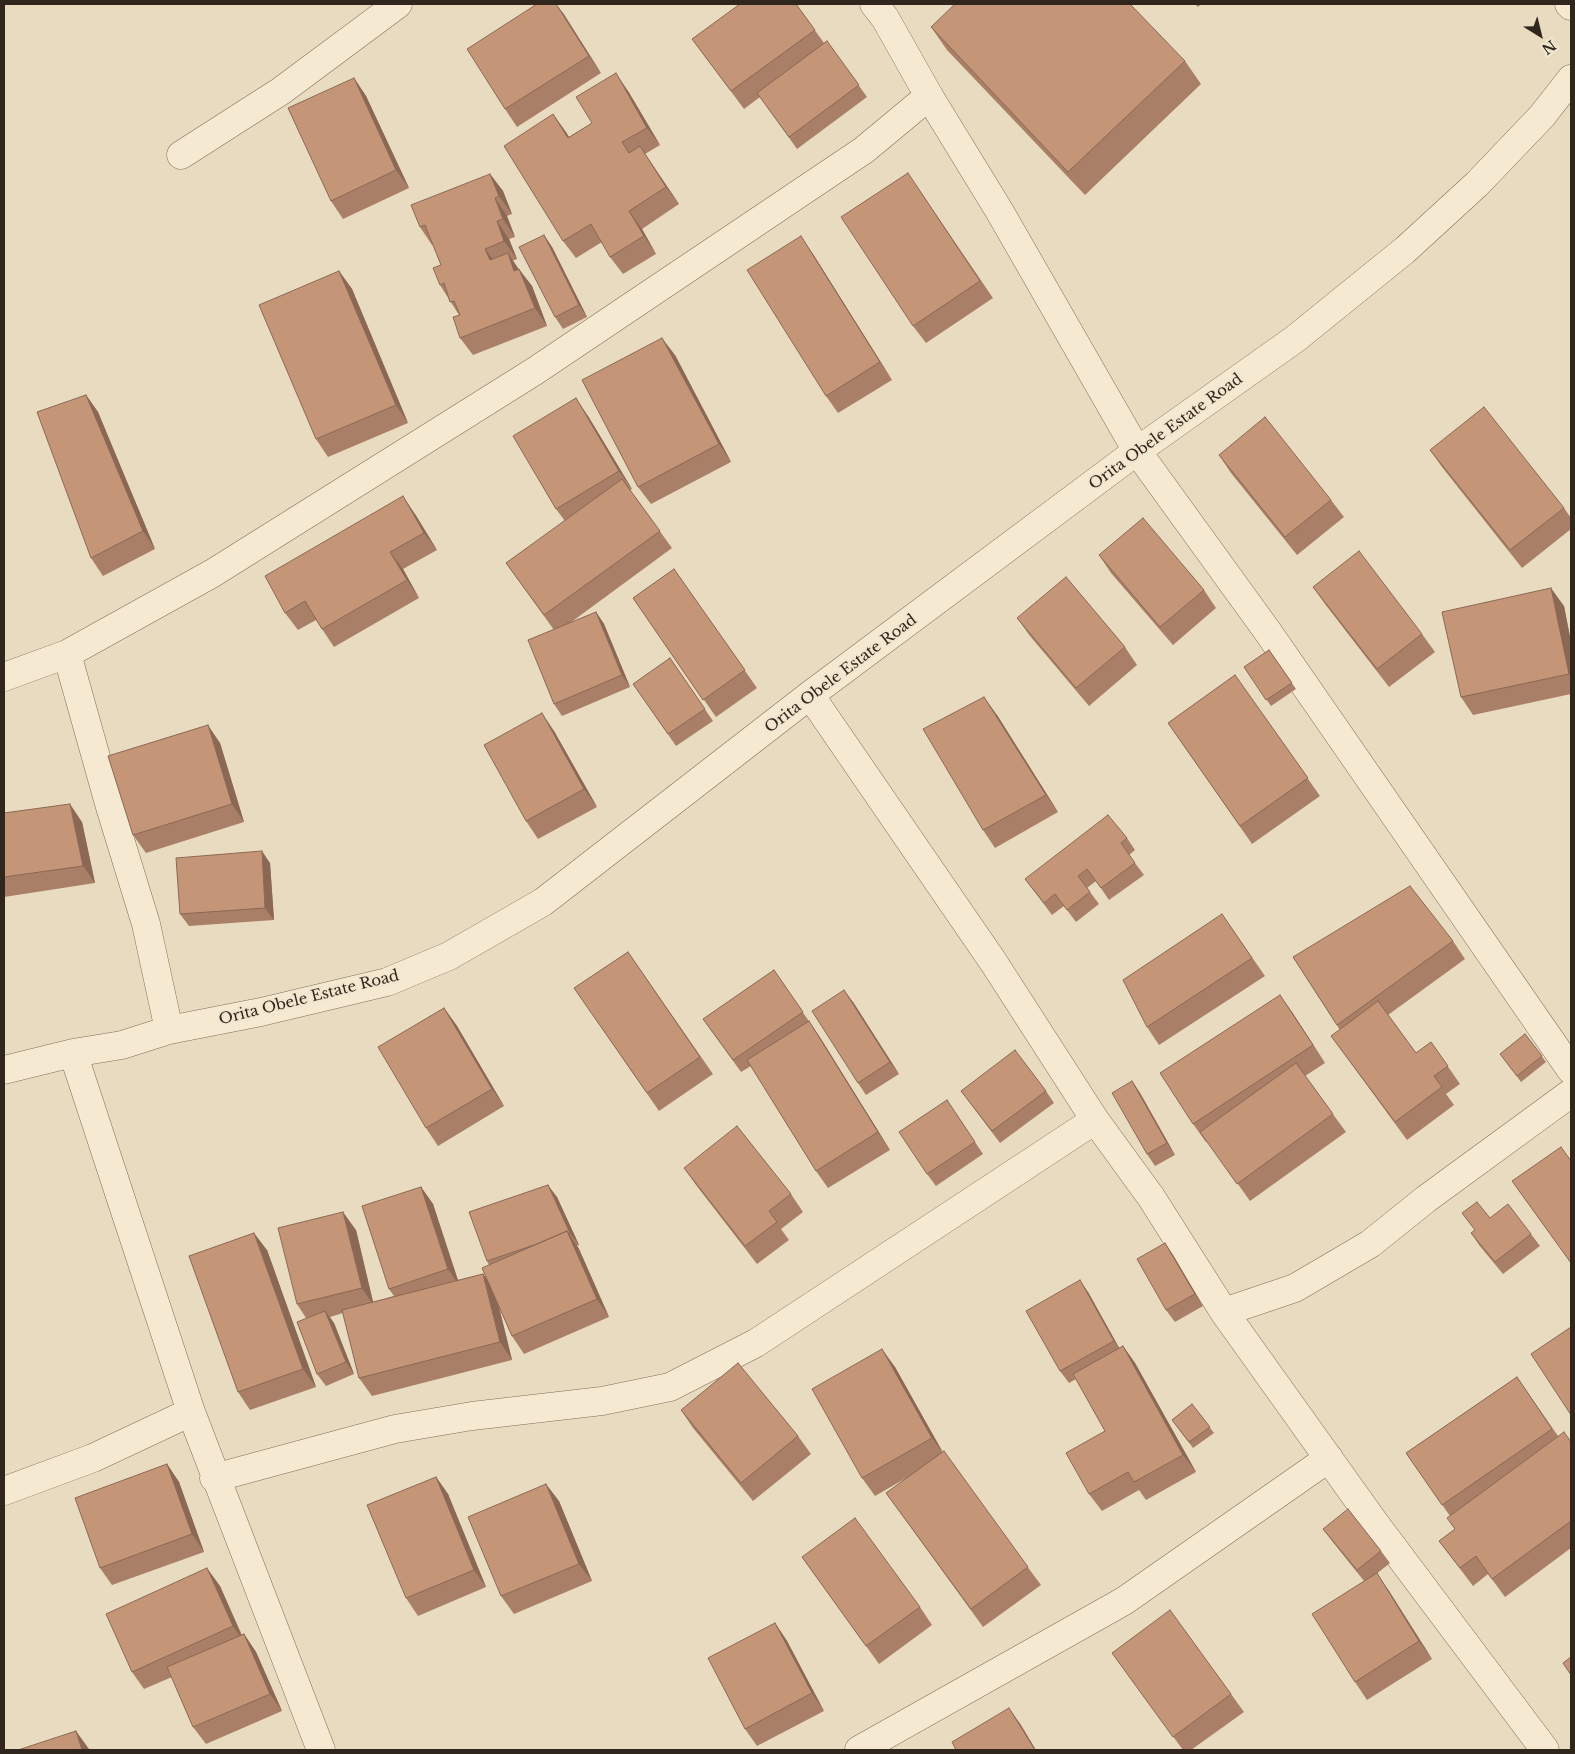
<!DOCTYPE html>
<html>
<head>
<meta charset="utf-8">
<style>
	body { margin:0 }
	#map { position:relative; width:1575px; height:1754px; overflow:hidden; background:#e9dbc0; font-family:"Libre Baskerville",serif }
	canvas { display:block }
	.frame { position:absolute; inset:0; border:5px solid #31261d; pointer-events:none }
	.north { position:absolute; left:1515px; top:10px; width:50px; height:50px; -webkit-text-stroke:4px #f1e6ce; paint-order:stroke; rotate:144deg; font-size:14px; font-weight:700; line-height:20px; text-align:center; color:#31261d }
	.north::after { content:''; display:block; margin:auto; width:18px; height:22px; background:#31261d; clip-path:polygon(50% 0,100% 100%,50% 72%,0 100%) }
</style>
</head>
<body>
<div id="map">
<canvas width="1575" height="1754"></canvas>
<div class="frame"></div>
<div class="north">N</div>
</div>
<script>
const context = document.querySelector('canvas').getContext('2d');
context.lineJoin = 'round';
function poly(rows) {
  const path = new Path2D();
  for (const r of rows) {
    path.moveTo(r[0], r[1]);
    for (let i = 2; i < r.length; i += 2) path.lineTo(r[i], r[i + 1]);
  }
  return path;
}
function stroke(path, color, width, dash) {
  context.strokeStyle = color;
  context.lineWidth = width;
  context.lineCap = dash ? 'butt' : 'round';
  context.setLineDash(dash || []);
  context.stroke(path);
}
function paint(path, color) {
  context.fillStyle = color;
  context.fill(path, 'evenodd');
}
function write(font, color, halo, rows, align = 'center') {
  context.font = font + ' "Libre Baskerville",serif';
  context.lineWidth = 4.5;
  context.setLineDash([]);
  context.textBaseline = 'middle';
  context.strokeStyle = halo;
  context.fillStyle = color;
  for (const [text, x, y, turn = 0] of rows) {
    context.save();
    context.translate(x, y);
    context.rotate((+turn || 0) * Math.PI / 180);
    context.textAlign = isNaN(turn) ? turn : align;
    if (halo) context.strokeText(text, 0, 0);
    context.fillText(text, 0, 0);
    context.restore();
  }
}
const street = poly([
	[874,4,885,18,929,96,1000,212,1137,451,1268,632,1571,1070],
	[1569,4,1571,6],
	[181,155,281,91,398,4],
	[67,654,110,807,146,924,169,1030],
	[4,677,67,654,213,573,535,371,864,150,929,96],
	[810,695,994,963,1095,1120,1151,1197,1224,1312,1374,1522,1545,1750],
	[73,1053,191,1412,321,1750],
	[4,1070,73,1053,122,1045,169,1030,261,1012,387,982,449,956,543,902,810,695,1137,451,1295,339,1405,250,1477,184,1542,116,1571,79],
	[1224,1312,1295,1288,1370,1244,1426,1199,1571,1093],
	[214,1478,395,1429,472,1416,602,1401,670,1387,756,1343,1095,1120],
	[4,1491,93,1458,191,1412],
	[859,1750,1124,1601,1329,1458]
]);
stroke(street, '#816d59', 29);
stroke(street, '#f5e9d2', 28);
paint(poly([
	[796,4,824,43,827,41,867,97,797,149,760,97,744,109,692,39],
	[1195,4,1201,4,1198,7],
	[563,13,601,73,517,127,505,109],
	[931,27,1185,61,1201,84,1085,195,947,50],
	[354,78,366,96,409,188,343,219,331,201],
	[628,91,660,145,645,154,679,204,642,229,656,254,623,274,610,257,602,242,576,258,563,241,553,114,569,137,592,123],
	[490,174,503,191,512,214,507,216,515,237,509,239,517,259,512,261,532,286,547,326,473,355,460,338,459,315,440,285,441,265,433,245,432,245,420,227],
	[920,191,993,298,926,343,913,326],
	[544,235,552,247,587,317,563,329,555,317],
	[813,254,892,380,838,413,826,396],
	[339,271,352,289,408,423,328,457,316,439],
	[675,355,731,462,651,504,638,487],
	[86,395,98,412,155,549,103,576,91,558],
	[588,416,632,489,630,490,672,548,570,623,596,612,604,624,630,687,562,716,554,704,554,630,506,563,565,521,556,509],
	[1430,450,1564,508,1571,518,1571,529,1522,568,1442,467],
	[1219,455,1331,500,1344,517,1297,555,1231,473],
	[415,514,437,550,403,569,419,598,334,647,316,620,298,630,285,613],
	[1099,555,1204,590,1216,608,1173,645,1111,573],
	[674,569,757,688,716,717,633,598],
	[1313,587,1422,634,1435,652,1389,687,1325,604],
	[1564,606,1571,642,1571,694,1473,715,1461,697],
	[1017,618,1125,647,1137,665,1089,706,1030,636],
	[1269,650,1296,689,1271,706,1244,667],
	[670,658,713,721,676,746,633,684],
	[1235,675,1320,796,1252,844,1168,723],
	[997,715,1058,812,995,848,983,830],
	[554,731,597,807,538,839,526,821],
	[220,743,244,822,146,853,133,835],
	[4,813,82,822,95,883,4,897],
	[1127,838,1135,850,1129,855,1144,875,1109,900,1096,881,1087,888,1099,904,1076,922,1064,906,1052,915,1025,879],
	[270,863,274,920,189,926,180,914],
	[1222,914,1265,976,1159,1045,1147,1027],
	[1453,941,1465,959,1388,1015,1416,1053,1431,1042,1460,1084,1446,1094,1454,1105,1407,1140,1331,1036,1340,1030,1293,957],
	[628,952,713,1074,659,1111,574,988],
	[774,970,821,1039,890,1150,828,1188,816,1171,751,1066,741,1072,703,1019],
	[853,1002,899,1074,866,1095,858,1083],
	[444,1008,457,1026,504,1106,438,1146,426,1128],
	[1292,1012,1325,1063,1305,1076,1346,1132,1250,1201,1207,1141,1206,1142,1193,1124],
	[1525,1034,1546,1062,1521,1082,1500,1054],
	[1132,1081,1140,1093,1175,1155,1155,1166,1147,1154],
	[961,1091,1046,1091,1054,1103,1000,1143],
	[947,1100,983,1154,936,1186,927,1174],
	[684,1168,791,1194,803,1212,781,1229,789,1240,757,1264,696,1185],
	[421,1187,433,1204,458,1280,483,1274,488,1280,489,1265,487,1261,557,1197,579,1245,577,1246,579,1249,609,1317,524,1354,512,1336,499,1307,512,1360,372,1396,359,1378,343,1313,330,1317,334,1323,354,1374,326,1386,317,1374,306,1318,297,1304,356,1230,373,1302,394,1296,389,1289],
	[1462,1213,1490,1218,1531,1234,1540,1246,1503,1274,1479,1245,1471,1233,1475,1230],
	[1165,1243,1173,1255,1203,1306,1175,1322,1166,1310],
	[267,1250,316,1387,250,1410,238,1392],
	[1088,1292,1119,1348,1123,1346,1135,1363,1196,1472,1146,1500,1139,1490,1102,1511,1089,1494,1105,1431,1076,1379,1069,1383,1060,1371],
	[895,1367,942,1452,1041,1585,983,1627,886,1493,908,1477,875,1496,862,1478],
	[1517,1377,1558,1436,1571,1442,1571,1548,1505,1597,1488,1574,1473,1586,1439,1541,1455,1529,1450,1516,1406,1453],
	[1192,1404,1214,1433,1193,1448,1172,1420],
	[681,1410,798,1436,811,1454,753,1501,693,1428],
	[167,1464,179,1482,204,1552,112,1585,100,1568],
	[436,1477,448,1494,486,1587,418,1616,406,1598],
	[559,1501,592,1581,514,1614,501,1596],
	[1323,1529,1381,1551,1390,1563,1375,1575,1389,1591,1432,1659,1367,1700,1355,1682,1364,1581,1332,1541],
	[802,1557,920,1607,932,1625,879,1664],
	[220,1586,242,1635,244,1634,256,1652,282,1711,206,1744,193,1727,172,1677,144,1689,132,1672],
	[775,1623,787,1641,824,1711,757,1746,745,1729],
	[1112,1653,1231,1694,1244,1712,1191,1750,1183,1750]
]), '#a98067');
paint(poly([
	[556,4,563,13,601,73,589,56],
	[616,73,628,91,660,145,647,128],
	[354,78,366,96,409,188,396,170],
	[553,114,566,132,580,156,568,138],
	[640,146,652,164,679,204,666,187],
	[490,174,503,191,512,214,499,196],
	[495,198,507,216,515,237,503,219],
	[629,211,642,229,656,254,644,236],
	[497,221,509,239,517,259,504,241],
	[544,235,552,247,587,317,579,305],
	[801,236,813,254,892,380,880,362],
	[485,249,498,266,490,260],
	[508,253,520,271,514,271],
	[519,269,532,286,547,326,535,308],
	[339,271,352,289,408,423,396,405],
	[662,338,675,355,731,462,719,444],
	[86,395,98,412,155,549,143,531],
	[576,398,588,416,632,489,619,471],
	[403,496,415,514,437,550,424,533],
	[390,552,403,569,419,598,407,580],
	[1551,588,1564,606,1571,642,1571,676,1569,674],
	[596,612,604,624,630,687,622,675],
	[984,697,997,715,1058,812,1046,795],
	[542,713,554,731,597,807,584,789],
	[208,725,220,743,244,822,232,804],
	[70,804,82,822,95,883,83,866],
	[262,851,270,863,274,920,265,908],
	[844,990,853,1002,899,1074,890,1062],
	[1280,995,1292,1012,1325,1063,1313,1045],
	[444,1008,457,1026,504,1106,492,1089],
	[809,1021,821,1039,890,1150,878,1132],
	[1132,1081,1140,1093,1175,1155,1167,1143],
	[548,1185,557,1197,579,1245,570,1233],
	[421,1187,433,1204,460,1287,448,1269],
	[343,1212,356,1230,374,1306,362,1288],
	[567,1231,579,1249,609,1317,597,1299],
	[254,1233,267,1250,316,1387,303,1369],
	[1165,1243,1173,1255,1203,1306,1195,1294],
	[483,1274,495,1291,512,1360,500,1342],
	[1080,1280,1088,1292,1122,1353,1114,1341],
	[325,1311,334,1323,354,1374,346,1362],
	[1123,1346,1135,1363,1196,1472,1183,1455],
	[882,1349,895,1367,945,1456,932,1438],
	[167,1464,179,1482,204,1552,192,1534],
	[436,1477,448,1494,486,1587,474,1570],
	[546,1484,559,1501,592,1581,579,1564],
	[207,1568,220,1586,245,1644,233,1626],
	[1377,1573,1389,1591,1432,1659,1419,1641],
	[775,1623,787,1641,824,1711,812,1693],
	[244,1634,256,1652,282,1711,270,1694],
	[1009,1708,1021,1725,1036,1750,1035,1750],
	[76,1731,89,1749,89,1750,82,1750]
]), '#8a6854');
const building = poly([
	[537,4,556,4,589,56,505,109,467,49,537,4],
	[740,4,796,4,815,30,731,91,692,39,740,4],
	[955,4,1130,4,1185,61,1068,172,931,27,955,4],
	[827,41,859,85,789,137,757,93,827,41],
	[616,73,647,128,622,142,629,153,640,146,666,187,629,211,644,236,610,257,591,224,563,241,504,146,553,114,568,138,592,123,576,97,616,73],
	[354,78,396,170,331,201,288,108,354,78],
	[908,173,980,281,913,326,841,217,908,173],
	[490,174,499,196,495,198,503,219,497,221,504,241,485,249,490,260,508,253,514,271,519,269,535,308,460,338,453,317,460,315,454,301,450,302,444,283,440,285,433,268,441,265,425,225,420,227,411,205,490,174],
	[544,235,579,305,555,317,519,247,544,235],
	[801,236,880,362,826,396,747,270,801,236],
	[339,271,396,405,316,439,259,305,339,271],
	[662,338,719,444,638,487,582,380,662,338],
	[86,395,143,531,91,558,37,412,86,395],
	[576,398,619,471,556,509,513,436,576,398],
	[1484,407,1564,508,1510,550,1430,450,1484,407],
	[1265,417,1331,500,1285,537,1219,455,1265,417],
	[622,479,660,531,544,615,506,563,622,479],
	[403,496,424,533,390,552,407,580,322,629,305,601,285,613,265,576,403,496],
	[1143,518,1204,590,1160,627,1099,555,1143,518],
	[1359,551,1422,634,1377,669,1313,587,1359,551],
	[674,569,745,670,703,700,633,598,674,569],
	[1066,577,1125,647,1076,688,1017,618,1066,577],
	[1551,588,1569,674,1461,697,1442,612,1551,588],
	[596,612,622,675,554,704,528,640,596,612],
	[1269,650,1292,683,1266,700,1244,667,1269,650],
	[670,658,705,709,668,734,633,684,670,658],
	[1235,675,1308,778,1240,826,1168,723,1235,675],
	[984,697,1046,795,983,830,923,729,984,697],
	[542,713,584,789,526,821,484,745,542,713],
	[208,725,232,804,133,835,108,756,208,725],
	[70,804,83,866,4,877,4,813,70,804],
	[1108,815,1127,838,1121,843,1135,863,1101,888,1087,869,1078,876,1090,892,1067,910,1055,894,1044,903,1025,879,1108,815],
	[262,851,265,908,180,914,176,858,262,851],
	[1410,886,1453,941,1337,1025,1293,957,1410,886],
	[1222,914,1252,958,1147,1027,1123,980,1222,914],
	[628,952,700,1057,647,1093,574,988,628,952],
	[774,970,803,1012,733,1060,703,1019,774,970],
	[844,990,890,1062,858,1083,812,1011,844,990],
	[1280,995,1313,1045,1193,1124,1160,1073,1280,995],
	[1378,1001,1416,1053,1431,1042,1448,1066,1434,1076,1442,1087,1395,1122,1331,1036,1378,1001],
	[444,1008,492,1089,426,1128,378,1047,444,1008],
	[809,1021,878,1132,816,1171,747,1060,809,1021],
	[1525,1034,1542,1056,1517,1076,1500,1054,1525,1034],
	[1015,1050,1046,1091,992,1131,961,1091,1015,1050],
	[1296,1063,1333,1114,1237,1184,1200,1132,1296,1063],
	[1132,1081,1167,1143,1147,1154,1112,1093,1132,1081],
	[947,1100,975,1142,927,1174,899,1132,947,1100],
	[737,1126,791,1194,769,1211,777,1222,745,1246,684,1168,737,1126],
	[1561,1147,1571,1161,1571,1263,1512,1181,1561,1147],
	[548,1185,570,1233,569,1234,567,1231,537,1244,487,1261,469,1212,548,1185],
	[421,1187,448,1269,389,1289,362,1206,421,1187],
	[1477,1202,1490,1218,1508,1204,1531,1234,1495,1262,1471,1233,1475,1230,1462,1213,1477,1202],
	[343,1212,362,1288,297,1304,278,1228,343,1212],
	[567,1231,597,1299,512,1336,482,1268,567,1231],
	[254,1233,303,1369,238,1392,189,1256,254,1233],
	[1165,1243,1195,1294,1166,1310,1137,1259,1165,1243],
	[483,1274,500,1342,359,1378,342,1310,483,1274],
	[1080,1280,1114,1341,1060,1371,1026,1311,1080,1280],
	[325,1311,346,1362,317,1374,297,1322,325,1311],
	[1571,1327,1571,1415,1531,1354,1571,1327],
	[1123,1346,1183,1455,1134,1482,1128,1472,1089,1494,1066,1453,1105,1431,1073,1374,1123,1346],
	[882,1349,932,1438,862,1478,812,1389,882,1349],
	[738,1363,798,1436,741,1483,681,1410,738,1363],
	[1517,1377,1552,1429,1442,1505,1406,1453,1517,1377],
	[1192,1404,1210,1427,1189,1442,1172,1420,1192,1404],
	[1564,1432,1571,1442,1571,1521,1492,1579,1476,1556,1460,1568,1439,1541,1455,1529,1447,1518,1564,1432],
	[944,1451,1028,1567,971,1609,886,1493,944,1451],
	[167,1464,192,1534,100,1568,75,1498,167,1464],
	[436,1477,474,1570,406,1598,367,1505,436,1477],
	[546,1484,579,1564,501,1596,468,1517,546,1484],
	[1348,1509,1381,1551,1357,1570,1323,1529,1348,1509],
	[855,1518,920,1607,866,1646,802,1557,855,1518],
	[207,1568,233,1626,132,1672,106,1614,207,1568],
	[1377,1573,1419,1641,1355,1682,1312,1614,1377,1573],
	[1170,1610,1231,1694,1173,1737,1112,1653,1170,1610],
	[775,1623,812,1693,745,1729,708,1658,775,1623],
	[244,1634,270,1694,193,1727,167,1667,244,1634],
	[1571,1657,1571,1675,1563,1663,1571,1657],
	[1009,1708,1035,1750,956,1750,952,1742,1009,1708],
	[76,1731,82,1750,18,1750,76,1731]
]);
paint(building, '#c59578');
stroke(building, '#8a6854', 1);
write('15px', '#31261d', '#f1e6ce', [
	["Orita Obele Estate Road",1166,432,-36],
	["Orita Obele Estate Road",841,674,-37],
	["Orita Obele Estate Road",309,998,-14]
]);
</script>
</body>
</html>
